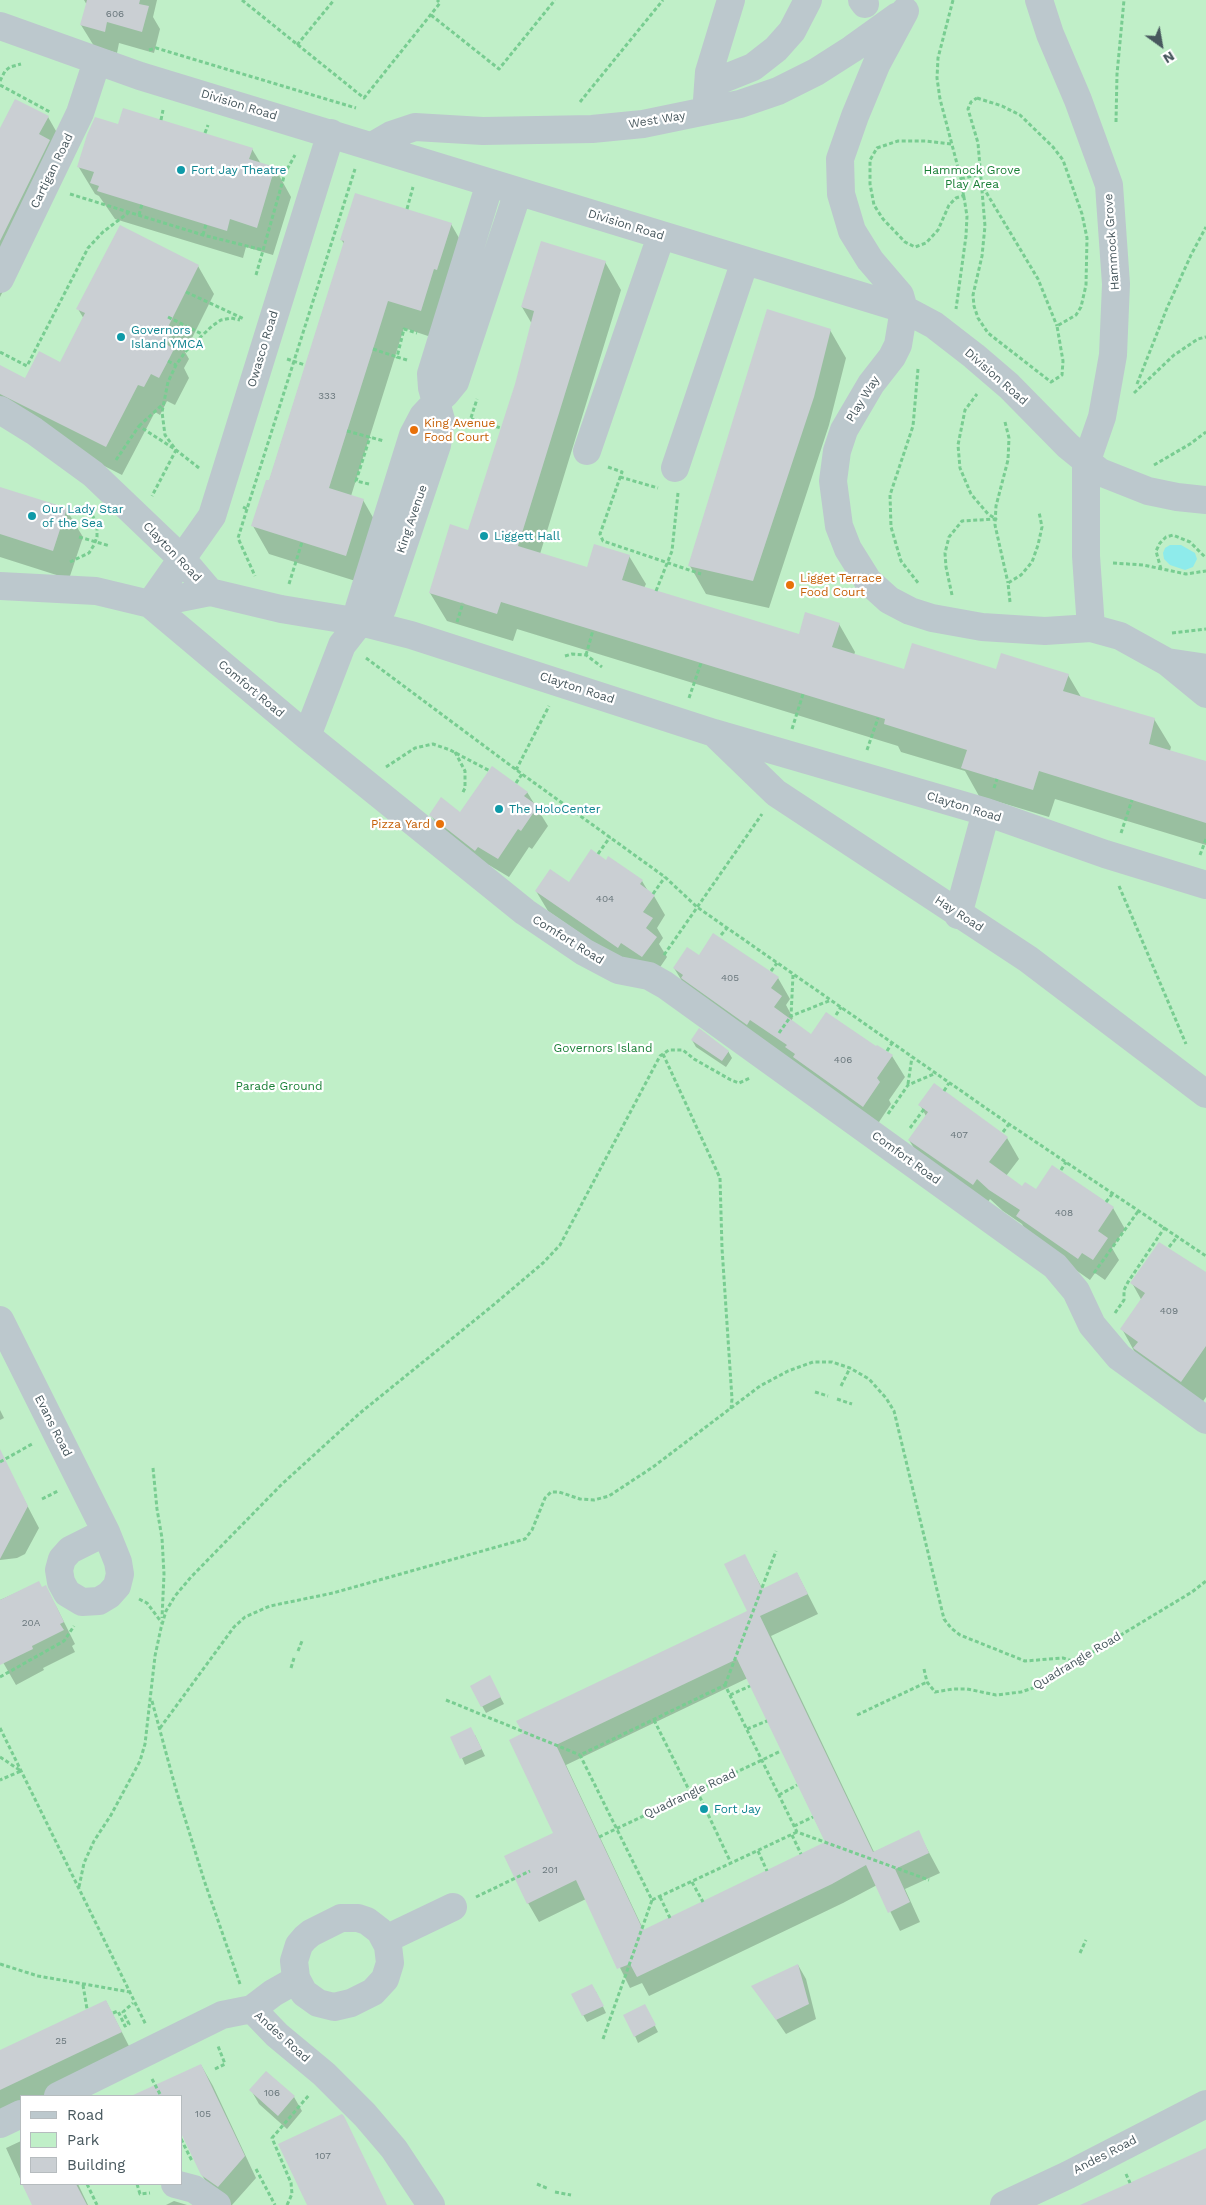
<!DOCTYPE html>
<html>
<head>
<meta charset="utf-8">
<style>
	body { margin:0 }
	#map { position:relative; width:1206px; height:2205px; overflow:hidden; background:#f3f0f1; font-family:"Work Sans",sans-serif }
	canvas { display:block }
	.legend { position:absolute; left:20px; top:2095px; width:162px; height:90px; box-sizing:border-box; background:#fff; border:1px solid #b6bcbf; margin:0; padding:6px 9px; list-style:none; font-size:15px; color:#48585e }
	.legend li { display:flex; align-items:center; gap:10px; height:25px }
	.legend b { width:25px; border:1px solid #b6bcbf }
	.north { position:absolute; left:1136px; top:20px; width:50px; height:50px; -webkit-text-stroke:4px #fff; paint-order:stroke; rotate:148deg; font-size:14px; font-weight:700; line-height:20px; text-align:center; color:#48585e }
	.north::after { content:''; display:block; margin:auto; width:18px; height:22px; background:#48585e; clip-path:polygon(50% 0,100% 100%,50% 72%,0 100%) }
</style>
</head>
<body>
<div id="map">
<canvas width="1206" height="2205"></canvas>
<ul class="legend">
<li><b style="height:6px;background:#bcc8cd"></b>Road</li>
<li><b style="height:14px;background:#c0efc8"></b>Park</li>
<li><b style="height:14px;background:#cacfd3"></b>Building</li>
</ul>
<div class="north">N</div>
</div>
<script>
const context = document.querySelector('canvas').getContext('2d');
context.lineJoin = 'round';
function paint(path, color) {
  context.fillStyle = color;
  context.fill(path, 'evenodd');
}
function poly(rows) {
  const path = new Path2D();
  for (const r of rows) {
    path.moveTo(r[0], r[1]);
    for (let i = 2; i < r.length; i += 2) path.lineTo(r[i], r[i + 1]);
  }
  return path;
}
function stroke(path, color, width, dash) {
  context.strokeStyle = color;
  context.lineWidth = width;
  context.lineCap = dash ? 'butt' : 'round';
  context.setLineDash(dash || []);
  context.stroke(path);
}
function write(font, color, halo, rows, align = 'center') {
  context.font = font + ' "Work Sans",sans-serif';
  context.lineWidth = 4.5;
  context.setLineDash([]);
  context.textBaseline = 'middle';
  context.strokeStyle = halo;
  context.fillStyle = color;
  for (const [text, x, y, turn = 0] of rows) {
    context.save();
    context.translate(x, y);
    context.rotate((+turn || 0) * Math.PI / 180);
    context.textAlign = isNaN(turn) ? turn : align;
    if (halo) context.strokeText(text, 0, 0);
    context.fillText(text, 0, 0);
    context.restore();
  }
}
paint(poly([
	[0,0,1206,0,1206,2205,0,2205],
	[21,2096,181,2096,181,2184,21,2184]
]), '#c0efc8');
paint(poly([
	[1170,545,1181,545,1195,553,1197,559,1193,567,1185,570,1170,565,1164,559,1163,553,1165,548]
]), '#8eebeb');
paint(poly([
	[84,0,157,0,153,17,160,29,154,53,119,43,117,53,94,46,81,25,87,5],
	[48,117,64,145,65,169,0,297,0,131],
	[119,126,252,149,261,164,275,168,291,197,273,255,246,247,243,258,115,219,99,196,95,194,78,166],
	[451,224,467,252,437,339,404,328,351,496,363,500,379,528,362,583,269,554,253,526,269,482,344,244,341,239],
	[605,262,621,290,540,554,588,569,629,556,646,584,644,588,799,636,839,624,855,652,854,655,905,671,997,670,1068,675,1081,697,1154,719,1171,747,1170,751,1206,762,1206,845,1055,799,1049,817,979,796,965,771,901,752,898,746,517,629,513,641,447,621,430,593,469,531,517,385,532,324,522,307],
	[198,266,214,294,185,352,189,359,184,368,189,378,175,405,167,401,160,415,155,412,122,475,2,414,0,410,0,367,26,380,61,364,84,319,78,309],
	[830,330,846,358,829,425,769,608,706,594,690,566],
	[0,488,66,509,83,537,69,579,0,557],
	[527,792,548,826,532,849,529,847,509,877,489,865,486,869,442,834,431,815,461,814],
	[606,862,642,881,648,891,654,896,665,915,657,928,663,938,659,944,667,957,654,976,629,967,548,911,536,891,569,884],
	[699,957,778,978,790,999,786,1005,793,1018,791,1021,811,1035,876,1048,892,1056,905,1077,889,1100,891,1104,875,1128,687,989,674,968],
	[692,1040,728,1051,732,1058,726,1067,696,1047],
	[920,1105,1007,1138,1019,1159,1006,1176,1022,1188,1113,1208,1125,1229,1112,1248,1119,1260,1105,1280,1095,1273,1090,1280,1029,1237,1022,1224,1003,1211,990,1199,985,1206,922,1161,909,1140,926,1116],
	[1206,1275,1206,1397,1197,1410,1138,1358,1122,1329,1142,1301,1132,1283],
	[0,1410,4,1418,0,1420],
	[6,1465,39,1528,25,1554,17,1558,0,1560,0,1468],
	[745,1556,763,1590,797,1573,818,1614,771,1636,874,1852,918,1832,940,1873,905,1889,920,1922,900,1931,877,1885,843,1903,649,1996,642,1983,630,1988,586,1899,539,1922,528,1903,555,1834,511,1740,748,1612],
	[748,1678,826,1843,644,1931,566,1765],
	[38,1583,42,1589,45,1587,57,1608,75,1644,72,1646,75,1652,43,1668,44,1670,16,1685,0,1657,0,1600],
	[493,1683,504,1704,486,1713,471,1686],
	[475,1735,485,1756,465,1765,462,1758],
	[798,1965,806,1979,816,2019,786,2034,753,1986],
	[596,1992,606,2013,587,2022,572,1995],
	[106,2001,133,2054,43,2096,21,2096,21,2107,0,2117,0,2052],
	[648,2012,658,2032,638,2043,635,2036],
	[201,2065,213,2086,256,2178,232,2205,227,2205,215,2197,202,2175,181,2096,166,2096,160,2084],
	[266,2072,294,2097,302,2111,287,2129,259,2104,251,2090],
	[21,2141,21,2181,6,2148],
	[23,2184,78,2184,88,2205,33,2205],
	[174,2201,187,2205,166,2205]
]), '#0003');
paint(poly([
	[87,0,140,0,139,4,149,6,142,32,107,22,105,32,80,25],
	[15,99,49,116,39,134,50,140,0,241,0,128],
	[123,108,253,148,249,159,275,167,257,228,230,219,227,231,97,191,99,186,90,183,94,172,77,167,87,135,95,117,118,124],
	[355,193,452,223,437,270,434,269,421,311,388,301,373,349,329,488,364,499,346,556,251,526,266,480,269,480,344,241,340,240],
	[120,225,199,265,168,327,173,330,166,344,174,349,168,361,159,378,151,374,144,387,138,385,106,447,0,394,0,365,25,378,39,351,60,362,85,313,76,309],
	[541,241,606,261,518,546,587,567,594,544,630,555,622,580,799,634,805,612,840,623,832,647,904,669,912,643,996,669,1001,653,1069,674,1063,691,1155,718,1149,744,1206,761,1206,823,1039,771,1033,790,961,768,967,750,884,724,885,719,501,602,497,614,429,593,450,524,468,530,515,384,534,311,521,307],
	[767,309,831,329,814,397,753,581,688,566],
	[0,487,67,508,53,551,0,534],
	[492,766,528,792,524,796,538,806,521,831,518,829,498,859,478,847,475,851,429,815,441,797,460,812],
	[591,849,606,860,608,856,643,880,640,884,655,895,643,912,653,918,646,928,657,937,642,957,621,943,618,948,535,891,550,869,569,882],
	[713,933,779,977,771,988,782,996,774,1007,811,1034,826,1012,876,1046,877,1045,893,1055,877,1078,880,1082,863,1107,793,1057,795,1054,785,1047,787,1045,750,1020,747,1025,681,978,683,975,673,968,687,947,699,955],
	[699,1028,729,1051,722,1061,691,1040],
	[934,1083,1008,1137,989,1162,1022,1186,1025,1182,1036,1189,1052,1165,1114,1207,1098,1231,1108,1238,1093,1260,1082,1253,1078,1259,1016,1216,1020,1210,989,1190,977,1179,973,1185,908,1140,928,1112,918,1105],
	[1159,1242,1206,1272,1206,1346,1181,1382,1133,1348,1138,1342,1120,1329,1145,1293,1130,1283],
	[0,1449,28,1506,0,1559],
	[745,1554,762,1589,797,1572,808,1594,760,1616,873,1852,919,1830,929,1853,895,1869,910,1902,888,1913,866,1865,832,1884,637,1977,630,1964,617,1969,576,1880,527,1904,504,1856,553,1833,509,1740,523,1733,516,1721,747,1611,724,1564],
	[737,1659,825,1842,643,1930,556,1745],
	[39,1581,42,1587,46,1585,64,1622,60,1624,64,1630,32,1646,33,1649,0,1665,0,1600],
	[490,1675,501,1697,481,1707,470,1686],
	[471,1727,482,1749,460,1759,450,1737],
	[798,1964,809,2004,776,2020,751,1986],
	[592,1984,604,2006,582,2016,571,1994],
	[106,2000,122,2032,0,2090,0,2050],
	[645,2004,656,2025,634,2037,623,2015],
	[201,2064,245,2156,218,2187,201,2175,181,2133,181,2096,131,2096],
	[266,2071,295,2096,278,2116,249,2090],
	[342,2114,344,2116,387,2205,307,2205,278,2144],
	[1206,2148,1206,2205,1080,2205,1136,2180],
	[22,2184,76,2184,87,2205,32,2205]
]), '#cacfd3');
stroke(poly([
	[242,0,364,98,440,3,437,0],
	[953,0,938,58,937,78,940,99,961,179,967,216,966,236,956,309],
	[431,15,499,69,555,0],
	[297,45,334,0],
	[149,50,156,48,356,108],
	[0,81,5,71,10,67,21,64],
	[0,85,50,112],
	[977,98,1002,106,1020,115,1053,147,1063,160,1082,214,1087,238,1086,285,1081,307,1076,315,1057,326,1063,361,1062,375,1051,382,988,333,978,318,974,306,973,295,982,256,985,226,978,143,968,109,971,102,977,98],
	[580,102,663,0],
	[161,120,163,110],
	[1116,122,1117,74,1124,0],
	[205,133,208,125],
	[951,144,926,141,898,141,877,148,870,160,870,184,874,205,883,219,905,242,915,247,926,243,938,230,949,205,956,198,965,195],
	[961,179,980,174],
	[983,187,1038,279,1057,326],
	[70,194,203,235,263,250],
	[407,209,413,187],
	[139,215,142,204],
	[203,235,206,224],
	[256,275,285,173,295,155],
	[186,292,244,319],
	[168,317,202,334],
	[373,349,397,357],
	[0,352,27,366,88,248,103,232,128,213],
	[287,359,305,365],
	[407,360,397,357,404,329,417,333],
	[168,361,176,365],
	[918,369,913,426,890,495,891,527,901,561,919,584],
	[1137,384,1167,308,1191,255,1206,227],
	[1134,393,1174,355,1198,339,1206,337],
	[471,419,501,428],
	[1005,422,1009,438,1008,460,996,506,995,525,1008,583],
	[469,424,477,399],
	[139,426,162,405],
	[347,431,384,441],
	[116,460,139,426,176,450,152,496],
	[1154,465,1190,444,1206,432],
	[608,467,622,472,600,534,603,541,701,574],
	[199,468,176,450,165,435,162,412,168,382,176,365,186,351,212,326,221,320,231,318,240,320],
	[620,477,658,488],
	[369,484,356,481,370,437],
	[243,507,247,509,355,169],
	[247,509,238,538,255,576],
	[79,537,110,546],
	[70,562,89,553,94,545,97,537,97,524,90,511],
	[1113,563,1143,565,1186,574,1206,571],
	[1161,569,1156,551,1160,543,1166,537,1173,535,1190,542,1206,558],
	[289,584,302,542],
	[656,591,672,551,678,493],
	[952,595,946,567,945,553,949,537,962,521,996,519,988,514,971,494,960,468,958,445,965,410,977,394],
	[1010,602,1008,583,1021,575,1032,562,1038,545,1042,527,1039,512],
	[457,622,463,603],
	[1172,633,1206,629],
	[586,655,593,630],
	[565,656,572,654,586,655,602,667],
	[366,658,522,774,665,877,697,907,1003,1120,1206,1256],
	[689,698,701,663],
	[792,729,803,694],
	[867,750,878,718],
	[455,752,465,771,465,788,462,794],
	[386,767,415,748,433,744,450,750,490,771],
	[516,770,549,706],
	[516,783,522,774],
	[994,788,997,779],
	[1121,833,1132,800],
	[598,854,610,837],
	[1200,855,1206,839],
	[1119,886,1186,1044],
	[653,894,665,877],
	[721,935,727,928],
	[664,955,762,814],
	[771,971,777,963],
	[793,975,791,1016,831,1000],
	[836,1015,841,1007],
	[779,1033,791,1016],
	[887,1051,892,1043],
	[663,1054,720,1178,722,1248,732,1399,731,1409],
	[908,1084,912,1057],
	[944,1091,949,1083],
	[888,1114,908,1085,936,1073],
	[910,1128,924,1109],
	[1003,1132,1009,1124],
	[1061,1170,1066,1162],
	[1106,1202,1113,1193],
	[1169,1247,1178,1236],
	[1094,1273,1139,1210],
	[1115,1313,1124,1300,1124,1290,1128,1282,1165,1227],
	[841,1386,850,1368],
	[815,1392,828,1396],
	[837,1399,852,1404],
	[0,1462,32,1444],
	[153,1468,157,1509,162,1538,164,1574,162,1618],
	[42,1499,58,1491],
	[139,1599,147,1603,162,1623],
	[298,1651,302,1641],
	[291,1668,294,1658],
	[924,1669,927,1682,935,1692,953,1689,967,1689,996,1695,1021,1692,1033,1688,1192,1592,1206,1581],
	[0,1677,64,1641,74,1626],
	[725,1685,776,1551],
	[730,1695,750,1686],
	[446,1700,580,1755],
	[152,1701,175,1786,204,1880,240,1984],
	[857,1715,927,1682],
	[654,1720,691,1794],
	[0,1728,146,2025],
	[160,1728,234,1627,245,1617,270,1606,333,1593,525,1539,532,1530,545,1498,551,1492,559,1492,580,1499,594,1500,609,1496,653,1467,760,1386,788,1371,813,1362,832,1362,850,1368,869,1379,886,1398,894,1411,944,1619,951,1628,960,1635,1025,1661,1063,1658,1076,1662],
	[747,1729,767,1721],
	[0,1757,21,1771,0,1780],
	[697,1791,731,1863],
	[779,1795,797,1785],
	[794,1826,813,1817],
	[797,1832,652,1900,580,1755,725,1685,797,1832,929,1880],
	[792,1835,801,1854],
	[599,1837,781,1751],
	[758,1851,767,1871],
	[692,1882,703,1902],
	[79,1887,84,1863,94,1841,111,1815,140,1761,145,1744,155,1656,161,1628,166,1611,175,1596,191,1577,282,1484,360,1413,491,1307,543,1263,560,1245,660,1056,669,1050,683,1050,694,1059,731,1080,739,1083,750,1078],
	[476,1897,530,1871],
	[660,1897,670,1918],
	[1080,1953,1086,1940],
	[0,1964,38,1976,130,1992],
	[83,1985,87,2009],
	[113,2013,118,2011,125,2026,129,2024,123,2012,133,2003],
	[603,2039,652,1900],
	[215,2069,225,2064,218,2046],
	[152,2079,161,2096],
	[181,2139,192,2161],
	[256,2169,275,2205],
	[1126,2174,1130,2183],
	[87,2184,97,2205],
	[137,2184,140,2194,150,2193],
	[537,2184,549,2189],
	[555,2192,571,2195],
	[287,2205,292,2194,291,2183,272,2138,309,2095]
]), '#78cd91', 3, [4, 2.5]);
stroke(poly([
	[862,0,865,4],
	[1039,0,1050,34,1078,100,1109,185,1116,284,1113,355,1102,417,1086,463,1086,556,1091,628],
	[905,11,877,63,855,116,840,159,841,194,852,231,870,260,900,295,904,309,898,345,892,357,871,384,844,430,837,451,833,481,839,526,848,549,868,581,889,600,910,611,932,618,982,627,1045,631,1091,628,1120,636,1167,662,1206,668],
	[0,26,140,76,904,309,934,325,974,356,1009,386,1068,446,1100,472,1148,491,1177,497,1206,500],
	[708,85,753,67,776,49,792,31,808,0],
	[707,100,709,72,731,0],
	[372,146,391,135,415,127,483,131,592,129,643,124,740,104,778,91,816,72,852,49,898,16],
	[0,279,80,113,97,61],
	[0,410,34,431,93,474,182,559,210,592,281,609,360,622,411,635,714,733,986,812,1105,854,1206,885],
	[587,451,661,236],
	[675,468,745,261],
	[0,586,96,591,150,604,307,736,525,912,584,952,618,970,649,976,665,985,1055,1266,1076,1291,1092,1325,1119,1357,1206,1420],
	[210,592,150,604,212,516,331,133],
	[360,622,359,608,413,435,423,416,436,402,432,388,431,374,490,183],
	[1167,662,1206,694],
	[307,736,342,645,360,622,373,617,382,609,437,445,441,420,436,402,446,393,455,382,518,192],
	[718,737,776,793,1028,959,1206,1094],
	[958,915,986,812],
	[0,1320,106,1532,118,1562,120,1574,117,1586,109,1595,99,1601,82,1602,67,1593,61,1582,59,1570,62,1559,70,1550,106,1532],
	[341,1918,358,1918,367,1921,380,1931,388,1946,390,1963,385,1979,373,1992,351,2003,334,2007,318,2003,304,1993,296,1978,294,1961,299,1945,305,1938,311,1933,341,1918],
	[386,1939,453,1907],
	[252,2009,273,1993,296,1980],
	[58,2096,222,2015,252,2009,277,2035,324,2074,365,2115,394,2149,431,2205],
	[0,2124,21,2114],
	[175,2184,194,2189,217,2205],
	[1004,2205,1068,2175,1206,2104]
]), '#bcc8cd', 28);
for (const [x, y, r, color] of [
	[181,170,5,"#0f9aa8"],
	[121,337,5,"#0f9aa8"],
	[414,430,5,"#e8710a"],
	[32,516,5,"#0f9aa8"],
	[484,536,5,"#0f9aa8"],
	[790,585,5,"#e8710a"],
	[499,809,5,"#0f9aa8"],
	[440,824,5,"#e8710a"],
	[704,1809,5,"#0f9aa8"]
]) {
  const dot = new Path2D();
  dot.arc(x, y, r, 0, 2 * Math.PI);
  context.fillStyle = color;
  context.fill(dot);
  stroke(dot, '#fff', 2);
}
write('10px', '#68767b', null, [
	["606",115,14],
	["333",327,396],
	["404",605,899],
	["405",730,978],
	["406",843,1060],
	["407",959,1135],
	["408",1064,1213],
	["409",1169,1311],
	["20A",31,1623],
	["201",550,1870],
	["25",61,2041],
	["106",272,2093],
	["105",203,2114],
	["107",323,2156]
]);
write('12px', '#48585e', '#fff', [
	["Division Road",239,105,17],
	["West Way",657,120,-9],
	["Cartigan Road",52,171,-64],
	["Division Road",626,225,17],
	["Hammock Grove",1112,242,-94],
	["Owasco Road",263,349,-73],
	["Division Road",996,377,41],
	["Play Way",863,399,-58],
	["King Avenue",412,519,-71],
	["Clayton Road",172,552,46],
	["Clayton Road",577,688,18],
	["Comfort Road",251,689,40],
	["Clayton Road",964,807,17],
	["Hay Road",959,914,33],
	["Comfort Road",568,940,32],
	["Comfort Road",906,1158,36],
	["Evans Road",53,1426,63],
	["Quadrangle Road",1077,1661,-31],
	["Quadrangle Road",690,1794,-25],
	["Andes Road",282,2037,42],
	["Andes Road",1105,2155,-27]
]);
write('12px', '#0d838f', '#fff', [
	["Fort Jay Theatre",191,170],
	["Governors",131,330],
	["Island YMCA",131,344],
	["Our Lady Star",42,509],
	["of the Sea",42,523],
	["Liggett Hall",494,536],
	["The HoloCenter",509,809],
	["Fort Jay",714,1809]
], 'left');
write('12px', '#197f36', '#fff', [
	["Hammock Grove",972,170],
	["Play Area",972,184],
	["Governors Island",603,1048],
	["Parade Ground",279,1086]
]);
write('12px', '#c56008', '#fff', [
	["King Avenue",424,423],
	["Food Court",424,437],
	["Ligget Terrace",800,578],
	["Food Court",800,592],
	["Pizza Yard",430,824,"right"]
], 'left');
</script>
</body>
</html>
